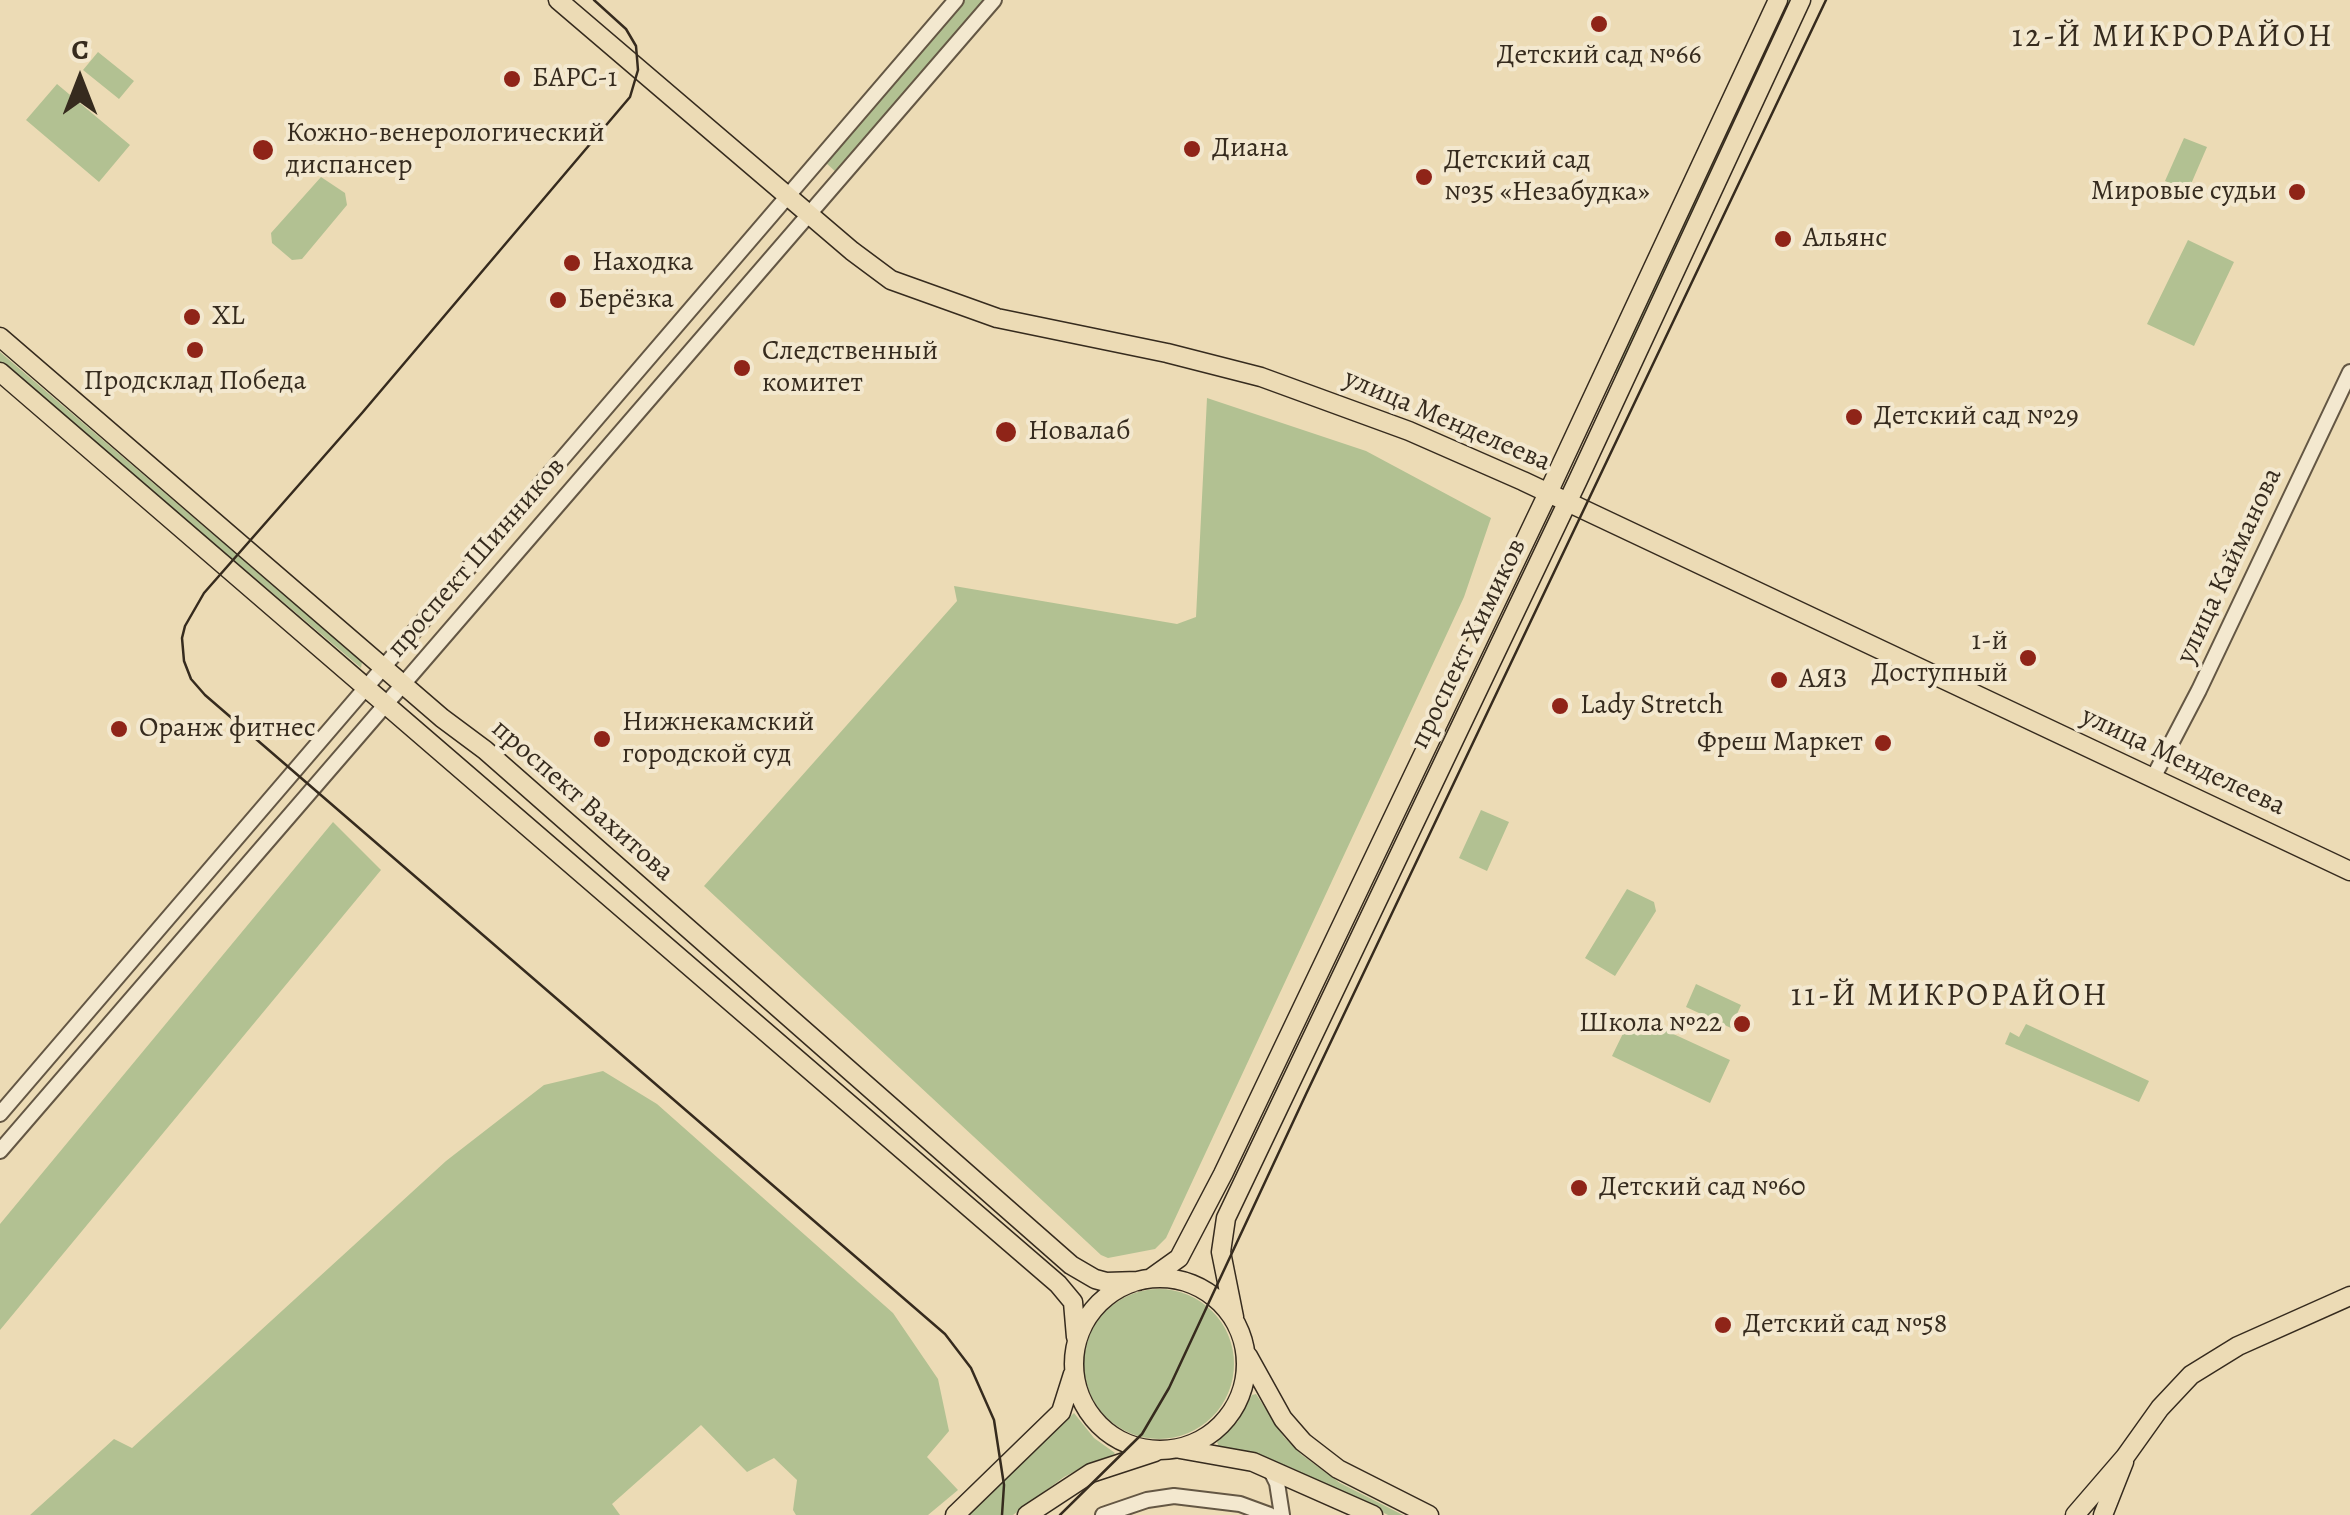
<!DOCTYPE html>
<html>
<head>
<meta charset="utf-8">
<style>
	body { margin:0 }
	#map { position:relative; width:2350px; height:1515px; overflow:hidden; background:#ecdbb5; font-family:Alegreya,serif }
	canvas { display:block }
	.north { position:absolute; left:30px; top:30px; width:100px; height:100px; -webkit-text-stroke:8px #f3e8cf; paint-order:stroke; rotate:0deg; font-size:28px; font-weight:700; line-height:40px; text-align:center; color:#362b1e }
	.north::after { content:''; display:block; margin:auto; width:35px; height:45px; background:#362b1e; clip-path:polygon(50% 0,100% 100%,50% 72%,0 100%) }
</style>
</head>
<body>
<div id="map">
<canvas width="2350" height="1515"></canvas>
<div class="north">С</div>
</div>
<script>
const context = document.querySelector('canvas').getContext('2d');
context.lineJoin = 'round';
function paint(path, color) {
  context.fillStyle = color;
  context.fill(path, 'evenodd');
}
function poly(rows) {
  const path = new Path2D();
  for (const r of rows) {
    if (r.length === 3) {
      path.moveTo(r[0] + r[2], r[1]);
      path.arc(r[0], r[1], r[2], 0, 2 * Math.PI);
      continue;
    }
    path.moveTo(r[0], r[1]);
    for (let i = 2; i < r.length; i += 2) path.lineTo(r[i], r[i + 1]);
  }
  return path;
}
function stroke(path, color, width, dash) {
  context.strokeStyle = color;
  context.lineWidth = width;
  context.lineCap = dash ? 'butt' : 'round';
  context.setLineDash(dash || []);
  context.stroke(path);
}
function write(font, color, halo, rows, align = 'center') {
  context.font = font + ' Alegreya,serif';
  context.lineWidth = 8;
  context.setLineDash([]);
  context.textBaseline = 'middle';
  context.strokeStyle = halo;
  context.fillStyle = color;
  for (const [text, x, y, turn = 0] of rows) {
    context.save();
    context.translate(x, y);
    context.rotate((+turn || 0) * Math.PI / 180);
    context.textAlign = isNaN(turn) ? turn : align;
    if (halo) context.strokeText(text, 0, 0);
    context.fillText(text, 0, 0);
    context.restore();
  }
}
paint(poly([
	[965,0,988,0,837,173,825,162],
	[1788,0,1794,0,1619,374,1613,372],
	[98,52,134,81,119,99,83,70],
	[57,84,130,145,99,182,26,120],
	[2184,138,2207,147,2188,191,2165,181],
	[321,177,345,193,347,205,302,259,292,260,272,243,271,233],
	[2188,240,2234,262,2194,346,2147,324],
	[0,352,346,648,362,662,361,668,0,362],
	[1207,398,1366,451,1491,518,1464,597,1166,1238,1155,1249,1108,1258,1101,1255,704,886,957,601,954,586,1177,624,1196,617],
	[1481,810,1509,822,1487,871,1459,858],
	[333,822,381,870,0,1330,0,1224],
	[1627,889,1654,902,1656,911,1615,976,1585,958],
	[1696,984,1741,1005,1731,1028,1686,1007],
	[1632,1015,1730,1060,1710,1103,1612,1056],
	[2026,1024,2149,1081,2139,1102,2005,1044,2010,1032,2019,1037],
	[603,1071,657,1104,893,1313,938,1379,949,1431,927,1457,958,1490,928,1515,796,1515,793,1510,797,1480,774,1458,747,1472,701,1425,612,1504,620,1515,30,1515,114,1439,132,1448,446,1161,544,1085],
	[1159,1364,75],
	[1256,1394,1284,1437,1302,1455,1340,1483,1403,1515,1388,1515,1292,1468,1252,1452,1219,1447,1217,1442,1238,1421,1252,1395],
	[1074,1413,1094,1438,1115,1453,1112,1456,1091,1463,1064,1477,1013,1515,969,1515]
]), '#b2c192');
const minor = poly([
	[2153,778,2199,690,2350,372],
	[0,1114,956,0],
	[0,1151,994,0],
	[1270,1469,1277,1483,1282,1515],
	[1103,1515,1147,1500,1174,1496,1240,1504,1270,1515]
]);
const major = poly([
	[558,0,852,251,891,280,997,318,1167,353,1261,377,1409,431,1523,481,2350,871],
	[0,337,442,718,485,750,1071,1265,1095,1279,1106,1282,1138,1281],
	[0,372,1058,1284,1073,1302,1076,1337],
	[1160,1364,86],
	[1151,1278,1179,1258,1223,1174,1548,493,1778,0],
	[1234,1317,1221,1252,1226,1218,1578,480,1801,0],
	[1248,1356,1283,1419,1303,1442,1338,1469,1429,1515],
	[1180,1449,1253,1462,1373,1515],
	[955,1515,1061,1412,1073,1374],
	[1027,1515,1091,1473,1155,1452],
	[2075,1515,2125,1457,2160,1408,2191,1375,2238,1346,2350,1296],
	[2103,1515,2124,1462]
]);
stroke(minor, '#645744', 18);
stroke(major, '#362b1e', 21);
stroke(minor, '#f3e8cf', 14);
stroke(major, '#ecdbb5', 18);
stroke(poly([
	[594,0,626,29,636,46,638,70,630,97,362,413,204,593,185,626,182,638,184,661,191,679,205,695,945,1334,971,1368,994,1420,1004,1485,1002,1515],
	[1060,1515,1142,1434,1169,1388,1307,1092,1826,0]
]), '#362b1e', 2.5);
for (const [x, y, r, color] of [
	[1599,24,10,"#8f2418"],
	[512,79,10,"#8f2418"],
	[1192,149,10,"#8f2418"],
	[263,150,12,"#8f2418"],
	[1424,177,10,"#8f2418"],
	[2297,192,10,"#8f2418"],
	[1783,239,10,"#8f2418"],
	[572,263,10,"#8f2418"],
	[558,300,10,"#8f2418"],
	[192,317,10,"#8f2418"],
	[195,350,10,"#8f2418"],
	[742,368,10,"#8f2418"],
	[1854,417,10,"#8f2418"],
	[1006,432,12,"#8f2418"],
	[2028,658,10,"#8f2418"],
	[1779,680,10,"#8f2418"],
	[1560,706,10,"#8f2418"],
	[119,729,10,"#8f2418"],
	[602,739,10,"#8f2418"],
	[1883,743,10,"#8f2418"],
	[1742,1024,10,"#8f2418"],
	[1579,1188,10,"#8f2418"],
	[1723,1325,10,"#8f2418"]
]) {
  const dot = new Path2D();
  dot.arc(x, y, r, 0, 2 * Math.PI);
  context.fillStyle = color;
  context.fill(dot);
  stroke(dot, '#f3e8cf', 4);
}
write('28px', '#362b1e', '#f3e8cf', [
	["Детский сад №66",1599,56,"center"],
	["БАРС-1",532,79],
	["Кожно-венерологический",286,134],
	["диспансер",286,166],
	["Диана",1212,149],
	["Детский сад",1444,161],
	["№35 «Незабудка»",1444,193],
	["Мировые судьи",2277,192,"right"],
	["Альянс",1803,239],
	["Находка",592,263],
	["Берёзка",578,300],
	["XL",212,317],
	["Следственный",762,352],
	["комитет",762,384],
	["Продсклад Победа",195,382,"center"],
	["Детский сад №29",1874,417],
	["Новалаб",1028,432],
	["1-й",2008,642,"right"],
	["Доступный",2008,674,"right"],
	["АЯЗ",1799,680],
	["Lady Stretch",1580,706],
	["Нижнекамский",622,723],
	["городской суд",622,755],
	["Оранж фитнес",139,729],
	["Фреш Маркет",1863,743,"right"],
	["Школа №22",1722,1024,"right"],
	["Детский сад №60",1599,1188],
	["Детский сад №58",1743,1325]
], 'left');
write('28px', '#362b1e', '#f3e8cf', [
	["улица Менделеева",1447,421,23],
	["проспект Шинников",477,558,-49],
	["улица Кайманова",2230,566,-65],
	["проспект Химиков",1469,644,-64],
	["улица Менделеева",2183,762,25],
	["проспект Вахитова",582,801,41]
]);
context.letterSpacing = '2.5px';
write('32px', '#362b1e', '#f3e8cf', [
	["12-Й МИКРОРАЙОН",2173,38],
	["11-Й МИКРОРАЙОН",1950,997]
]);
context.letterSpacing = '0px';
</script>
</body>
</html>
